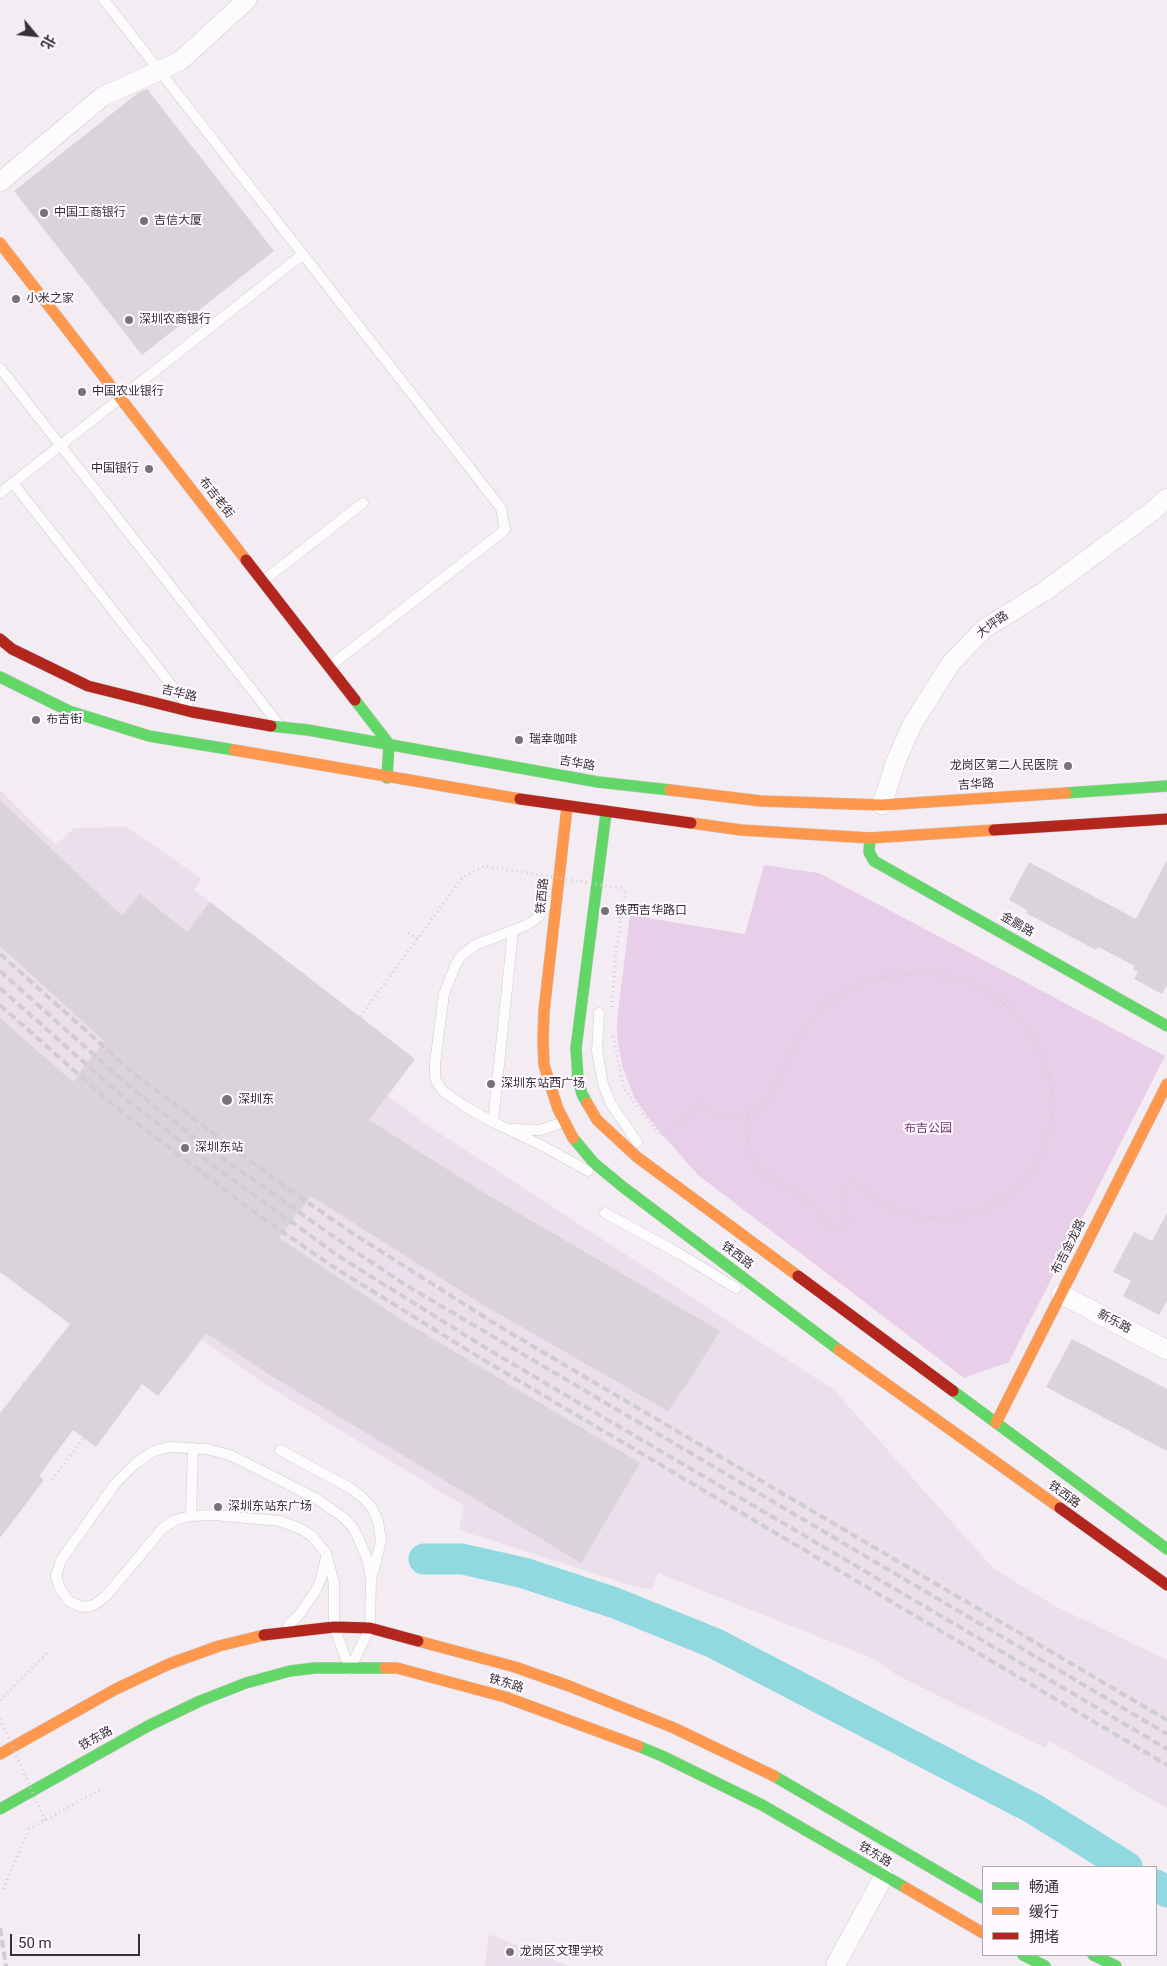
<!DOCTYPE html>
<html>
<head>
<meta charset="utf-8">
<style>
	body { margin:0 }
	#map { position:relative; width:1167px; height:1966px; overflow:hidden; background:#f3edf3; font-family:Roboto,"Noto Sans SC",sans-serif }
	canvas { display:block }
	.legend { position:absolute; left:982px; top:1866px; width:175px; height:90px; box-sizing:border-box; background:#fffaff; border:1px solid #aea9ae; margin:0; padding:6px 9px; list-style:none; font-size:15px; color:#343034 }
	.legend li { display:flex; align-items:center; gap:10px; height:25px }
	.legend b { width:25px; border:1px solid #aea9ae }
	.north { position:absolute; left:10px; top:10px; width:50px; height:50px; -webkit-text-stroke:4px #fffaff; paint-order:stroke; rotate:118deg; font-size:14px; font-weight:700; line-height:20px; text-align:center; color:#343034 }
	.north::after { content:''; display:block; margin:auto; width:18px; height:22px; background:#343034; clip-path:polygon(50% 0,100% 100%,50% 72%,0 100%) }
	.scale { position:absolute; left:10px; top:1934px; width:130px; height:22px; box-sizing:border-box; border:2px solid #343034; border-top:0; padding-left:6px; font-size:15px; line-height:18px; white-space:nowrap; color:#343034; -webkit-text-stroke:4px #fffaff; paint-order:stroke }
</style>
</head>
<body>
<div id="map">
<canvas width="1167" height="1966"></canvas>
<ul class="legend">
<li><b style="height:6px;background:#63d668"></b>畅通</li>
<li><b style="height:6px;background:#ff974d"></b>缓行</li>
<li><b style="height:6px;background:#b3261e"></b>拥堵</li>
</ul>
<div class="north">北</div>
<div class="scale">50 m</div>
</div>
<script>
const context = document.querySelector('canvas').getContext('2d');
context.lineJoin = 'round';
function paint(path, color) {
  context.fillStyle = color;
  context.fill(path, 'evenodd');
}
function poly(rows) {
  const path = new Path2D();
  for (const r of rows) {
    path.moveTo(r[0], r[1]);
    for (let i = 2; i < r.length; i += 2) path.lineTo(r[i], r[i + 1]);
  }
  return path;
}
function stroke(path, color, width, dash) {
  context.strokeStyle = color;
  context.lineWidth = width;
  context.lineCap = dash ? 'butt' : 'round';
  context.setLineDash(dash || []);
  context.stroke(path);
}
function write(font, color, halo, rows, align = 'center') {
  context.font = font + ' Roboto,"Noto Sans SC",sans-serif';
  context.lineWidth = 4;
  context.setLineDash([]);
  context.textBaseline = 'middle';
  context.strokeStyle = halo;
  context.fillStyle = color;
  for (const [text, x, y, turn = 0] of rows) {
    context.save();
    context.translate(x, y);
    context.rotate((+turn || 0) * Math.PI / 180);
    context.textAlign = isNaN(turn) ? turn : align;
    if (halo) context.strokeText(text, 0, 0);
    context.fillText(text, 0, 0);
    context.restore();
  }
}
paint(poly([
	[0,790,56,845,74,828,127,827,202,879,194,890,415,1059,388,1096,430,1127,834,1390,993,1568,1053,1605,1167,1660,1167,1808,1049,1741,1045,1748,897,1675,872,1658,658,1573,652,1590,636,1587,459,1530,464,1506,268,1386,202,1340,158,1396,142,1384,0,1226],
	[489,1934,569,1966,485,1966]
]), '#eadfea');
paint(poly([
	[764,865,819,873,1165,1056,1009,1362,964,1378,698,1175,654,1125,635,1099,623,1069,617,1037,617,1020,630,915,745,934]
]), '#e9cee9');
stroke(poly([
	[424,1559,462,1559,524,1573,615,1603,714,1643,1034,1809,1127,1867],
	[1156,1885,1167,1892]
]), '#90d9e1', 31);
paint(poly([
	[147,89,274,251,142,355,14,191,138,93],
	[0,800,122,916,140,894,187,932,210,902,415,1059,369,1120,491,1197,720,1331,694,1373,668,1411,480,1303,311,1196,279,1238,402,1320,640,1463,581,1563,275,1378,206,1333,158,1396,142,1384,96,1447,73,1430,39,1476,44,1480,0,1538,0,1413,70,1324,0,1272,0,1018,73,1082,104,1041,0,946],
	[1167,860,1167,985,1162,994,1134,979,1138,972,1133,969,1135,966,1098,947,1096,950,1026,913,1027,910,1009,900,1029,862,1136,919],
	[1167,1213,1167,1301,1159,1315,1123,1296,1131,1281,1113,1272,1134,1232,1152,1241],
	[1072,1339,1167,1389,1167,1451,1046,1387]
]), '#d9d4d9');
const lane = poly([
	[104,0,501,508,505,530,330,666],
	[0,368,277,722],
	[13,483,187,705],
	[0,493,303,254],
	[263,581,363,503],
	[549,902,537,918,527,925,475,945,460,957,455,966,444,994,435,1063,435,1077,437,1083,443,1091,464,1106,493,1122,543,1146,588,1171],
	[599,1013,597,1051,603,1084,611,1104,637,1142],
	[493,1122,513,931],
	[513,1129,540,1130,564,1122],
	[605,1213,680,1254,736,1288],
	[169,1447,206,1449,230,1455,317,1499,344,1518,354,1529,367,1558,371,1579,370,1628,350,1669,334,1627,334,1583,326,1553,312,1536,301,1529,280,1521,214,1515,191,1516,175,1520,163,1528,106,1596,94,1605,83,1607,70,1602,60,1589,56,1576,61,1560,115,1484,135,1464,154,1451,169,1447],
	[280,1450,350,1488,362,1497,372,1508,378,1521,381,1541,372,1576],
	[191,1516,193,1448],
	[288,1625,299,1615,315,1592,321,1579,326,1557]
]);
const street = poly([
	[0,182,102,97,180,61,247,0],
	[882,805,896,761,912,725,951,663,985,628,1045,591,1154,510,1167,498],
	[1061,1294,1167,1350],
	[837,1966,836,1964,884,1876]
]);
const fast = poly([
	[0,677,69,711,149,736,234,750],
	[355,700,389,744,387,778],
	[271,726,308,730,598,782,670,790],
	[1066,793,1167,786],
	[870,838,869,852,874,861,1167,1026],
	[587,1103,582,1094,578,1079,576,1048,606,813],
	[573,1138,594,1163,623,1187,839,1350],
	[953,1391,1167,1549],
	[638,1746,662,1756,762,1805,906,1888],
	[774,1776,983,1898],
	[0,1809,148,1726,200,1701,246,1683,290,1671,315,1668,385,1668],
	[1023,1955,1045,1966],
	[1093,1955,1116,1966]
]);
const slow = poly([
	[0,243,246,560],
	[234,750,520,799],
	[670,790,761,801,882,805,1066,793],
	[567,807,544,1011,543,1040,544,1065,558,1109,573,1138],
	[691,823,741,830,870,838,994,830],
	[587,1103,597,1120,637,1157,798,1276],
	[839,1350,1060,1508],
	[996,1423,1167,1084],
	[418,1641,515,1667,569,1686,674,1728,774,1776],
	[385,1668,397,1668,505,1697,638,1746],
	[0,1754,116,1689,169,1664,219,1646,264,1635],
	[906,1888,983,1933]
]);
const jam = poly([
	[246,560,355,700],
	[0,639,12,649,88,686,192,712,271,726],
	[520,799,691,823],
	[994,830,1167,819],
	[798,1276,953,1391],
	[1060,1508,1167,1585],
	[264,1635,334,1627,370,1628,418,1641]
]);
stroke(lane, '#cfcacf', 11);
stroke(street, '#cfcacf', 20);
stroke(fast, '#cfcacf', 12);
stroke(slow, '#cfcacf', 12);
stroke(jam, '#cfcacf', 12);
stroke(poly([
	[408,933,418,938],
	[612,1007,616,952,626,889],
	[613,1036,624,1089,661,1136,701,1104,713,1113,730,1117,748,1114,763,1105,774,1090,799,1035,818,1012,829,1002,842,993,869,981,883,977,925,973,952,977,977,986,1000,1000,1020,1018,1035,1040,1046,1065,1053,1093,1052,1123,1043,1151,1028,1176,1007,1196,981,1211,953,1218,924,1218,895,1211,870,1196,858,1185,851,1182,845,1184,841,1190,848,1222,845,1228,840,1231,833,1231,828,1227,818,1211,799,1194,777,1183,759,1169,749,1148,747,1137,748,1114],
	[0,1496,60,1413,88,1432,50,1483],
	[0,1700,48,1652],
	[3,1889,29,1829,101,1789]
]), '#d1cfd1', 3, [1, 4]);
stroke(lane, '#fdfcfd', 10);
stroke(street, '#fdfcfd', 19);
stroke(fast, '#63d668', 11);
stroke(slow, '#ff974d', 11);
stroke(jam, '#b3261e', 11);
stroke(poly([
	[0,954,137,1076,280,1183,355,1235,502,1328,1167,1720],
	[0,971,129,1086,200,1142,347,1246,404,1284,1167,1734],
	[0,988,121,1095,193,1151,340,1257,489,1350,1167,1749],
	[0,1005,113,1105,257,1214,332,1266,482,1359,1167,1765],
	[0,1928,6,1966]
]), '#cfcecf', 4, [8, 4]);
stroke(poly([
	[23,1383,60,1413,104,1352,360,1017,463,877,485,866,626,889],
	[0,1719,45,1821]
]), '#d1cfd1', 3, [1, 4]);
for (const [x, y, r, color] of [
	[44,213,5,"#777277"],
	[144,221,5,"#777277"],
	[16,299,5,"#777277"],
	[129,320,5,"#777277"],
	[82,392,5,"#777277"],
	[149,469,5,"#777277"],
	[36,720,5,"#777277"],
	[519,740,5,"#777277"],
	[1068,766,5,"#777277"],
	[605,911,5,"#777277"],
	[491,1084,5,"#777277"],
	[227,1100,6,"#777277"],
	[185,1148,5,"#777277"],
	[218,1507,5,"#777277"],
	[510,1952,5,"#777277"]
]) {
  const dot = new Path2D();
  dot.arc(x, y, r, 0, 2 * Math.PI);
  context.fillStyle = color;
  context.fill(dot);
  stroke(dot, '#fffaff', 2);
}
write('12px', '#343034', '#fffaff', [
	["中国工商银行",54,213],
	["吉信大厦",154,221],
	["小米之家",26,299],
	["深圳农商银行",139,320],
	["中国农业银行",92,392],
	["中国银行",139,469,"right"],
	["布吉街",46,720],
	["瑞幸咖啡",529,740],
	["龙岗区第二人民医院",1058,766,"right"],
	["铁西吉华路口",615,911],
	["深圳东站西广场",501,1084],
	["深圳东",238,1100],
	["深圳东站",195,1148],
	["深圳东站东广场",228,1507],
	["龙岗区文理学校",520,1952]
], 'left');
write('12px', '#343034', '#fffaff', [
	["布吉老街",216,498,52],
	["大坪路",993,625,-36],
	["吉华路",179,694,13],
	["吉华路",577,764,10],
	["吉华路",976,785,-4],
	["铁西路",543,896,-84],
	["金鹏路",1017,925,30],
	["布吉金龙路",1069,1247,-63],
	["铁西路",737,1256,37],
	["新乐路",1114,1322,28],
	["铁西路",1064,1495,36],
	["铁东路",506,1684,17],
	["铁东路",96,1739,-29],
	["铁东路",875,1855,31]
]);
write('12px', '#753378', '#fffaff', [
	["布吉公园",928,1129]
]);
</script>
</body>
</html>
